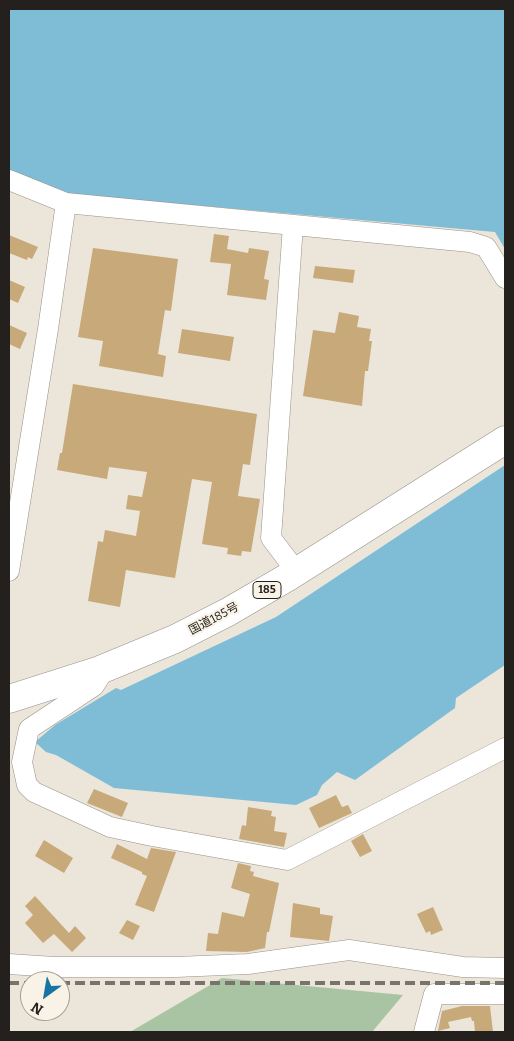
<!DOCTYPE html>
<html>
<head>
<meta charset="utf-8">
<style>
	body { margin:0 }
	#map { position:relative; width:514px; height:1041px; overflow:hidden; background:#ece5da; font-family:Bitter,serif }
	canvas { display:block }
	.frame { position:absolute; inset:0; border:10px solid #23201d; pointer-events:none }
	.north { position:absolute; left:20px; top:971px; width:50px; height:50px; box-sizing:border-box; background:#f9f2e7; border:1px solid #a39e96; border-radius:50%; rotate:212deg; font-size:14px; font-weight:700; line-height:20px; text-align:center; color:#23201d }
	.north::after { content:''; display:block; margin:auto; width:18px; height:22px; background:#1875a3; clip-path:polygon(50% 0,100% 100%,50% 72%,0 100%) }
</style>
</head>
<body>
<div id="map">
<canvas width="514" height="1041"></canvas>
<div class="frame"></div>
<div class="north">N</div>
</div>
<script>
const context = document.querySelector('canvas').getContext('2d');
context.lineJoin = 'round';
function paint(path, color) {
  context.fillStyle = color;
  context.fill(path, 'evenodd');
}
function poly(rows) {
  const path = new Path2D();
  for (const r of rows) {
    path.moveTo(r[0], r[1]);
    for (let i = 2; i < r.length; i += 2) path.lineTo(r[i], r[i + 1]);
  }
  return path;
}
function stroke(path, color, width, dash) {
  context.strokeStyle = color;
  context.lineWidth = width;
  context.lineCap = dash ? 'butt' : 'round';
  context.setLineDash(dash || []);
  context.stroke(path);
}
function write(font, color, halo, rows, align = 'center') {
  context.font = font + ' Bitter,"Noto Sans JP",serif';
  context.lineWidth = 4.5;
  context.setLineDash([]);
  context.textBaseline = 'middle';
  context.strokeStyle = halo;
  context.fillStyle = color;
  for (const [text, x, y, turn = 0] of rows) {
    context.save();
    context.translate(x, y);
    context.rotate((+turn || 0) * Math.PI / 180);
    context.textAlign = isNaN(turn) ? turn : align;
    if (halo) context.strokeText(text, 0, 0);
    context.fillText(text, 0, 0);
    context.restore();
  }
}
paint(poly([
	[222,978,403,995,372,1032,130,1032]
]), '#a9c4a3');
paint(poly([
	[9,9,505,9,505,249,495,232,69,194,9,170],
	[505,465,505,665,456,698,455,708,355,780,337,772,322,785,317,795,296,805,114,788,56,755,46,752,35,742,55,725,116,688,121,690,276,617]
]), '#7fbdd6');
paint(poly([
	[214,234,229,236,227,249,248,253,249,248,269,251,264,279,269,280,266,300,227,295,231,264,210,262],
	[9,235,38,247,32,259,28,257,27,260,9,253],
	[93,248,178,259,171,311,165,310,158,354,166,356,163,377,99,366,103,341,78,337],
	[315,266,355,270,353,283,313,278],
	[9,280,25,287,18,303,9,299],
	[339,312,359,316,357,327,371,329,369,341,372,341,368,371,365,371,362,406,303,396,313,330,335,333],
	[9,325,27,333,20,349,9,344],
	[182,329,234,337,230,361,178,353],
	[73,384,257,414,250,465,243,464,238,496,260,499,251,552,242,551,241,556,227,554,228,548,202,544,212,482,192,479,175,578,126,570,120,607,88,601,98,541,103,542,105,530,136,536,140,511,126,509,128,495,142,497,147,472,109,467,107,479,57,470,60,453,62,453],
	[94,789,128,803,122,817,87,803],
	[336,795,342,807,348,805,352,813,319,828,309,808],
	[248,807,272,811,271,816,276,817,274,831,287,833,284,847,239,839,242,825,246,826],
	[363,834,372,851,360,857,351,841],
	[44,840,73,858,64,873,35,856],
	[117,844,147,859,151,848,176,852,154,912,135,905,147,876,142,874,142,872,111,858],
	[238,863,251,866,250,871,254,872,253,876,279,883,269,932,267,932,265,948,247,952,206,951,208,933,218,934,222,912,244,917,250,894,231,888],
	[35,896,69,933,75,926,86,938,72,952,54,934,43,943,25,923,33,915,25,906],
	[293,903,320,908,320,914,333,916,329,941,290,937],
	[433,907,443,930,431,935,430,931,426,933,417,914],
	[127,920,140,926,133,940,119,933],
	[462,1006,490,1006,493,1032,475,1032,474,1021,472,1021,471,1017,448,1022,450,1028,438,1031,442,1011]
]), '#c8a97a');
const minor = poly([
	[9,180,66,203,470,242,486,247,505,278],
	[293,225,271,538,296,571],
	[9,571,48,329,66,203],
	[100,670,99,678,94,686,29,729,22,762,27,785,34,792,110,827,152,836,287,860,505,748],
	[9,964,54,967,176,967,248,964,349,950,463,967,505,968],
	[424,1032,434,994,505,994]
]);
const highway = poly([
	[9,699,100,670,175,639,228,612,288,577,505,440]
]);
stroke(minor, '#989187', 21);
stroke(highway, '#989187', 29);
stroke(minor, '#fff', 20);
stroke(highway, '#fff', 28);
stroke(poly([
	[9,983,30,983],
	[60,983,505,983]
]), '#78736d', 4, [10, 5]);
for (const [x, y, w] of [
	[267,590,28]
]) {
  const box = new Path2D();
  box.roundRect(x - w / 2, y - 8.5, w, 17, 4);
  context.fillStyle = '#f9f2e7';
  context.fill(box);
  stroke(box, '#23201d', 1);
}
write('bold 11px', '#23201d', null, [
	["185",267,590]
]);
write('12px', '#23201d', '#f9f2e7', [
	["国道185号",214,619,-28]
]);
</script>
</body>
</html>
